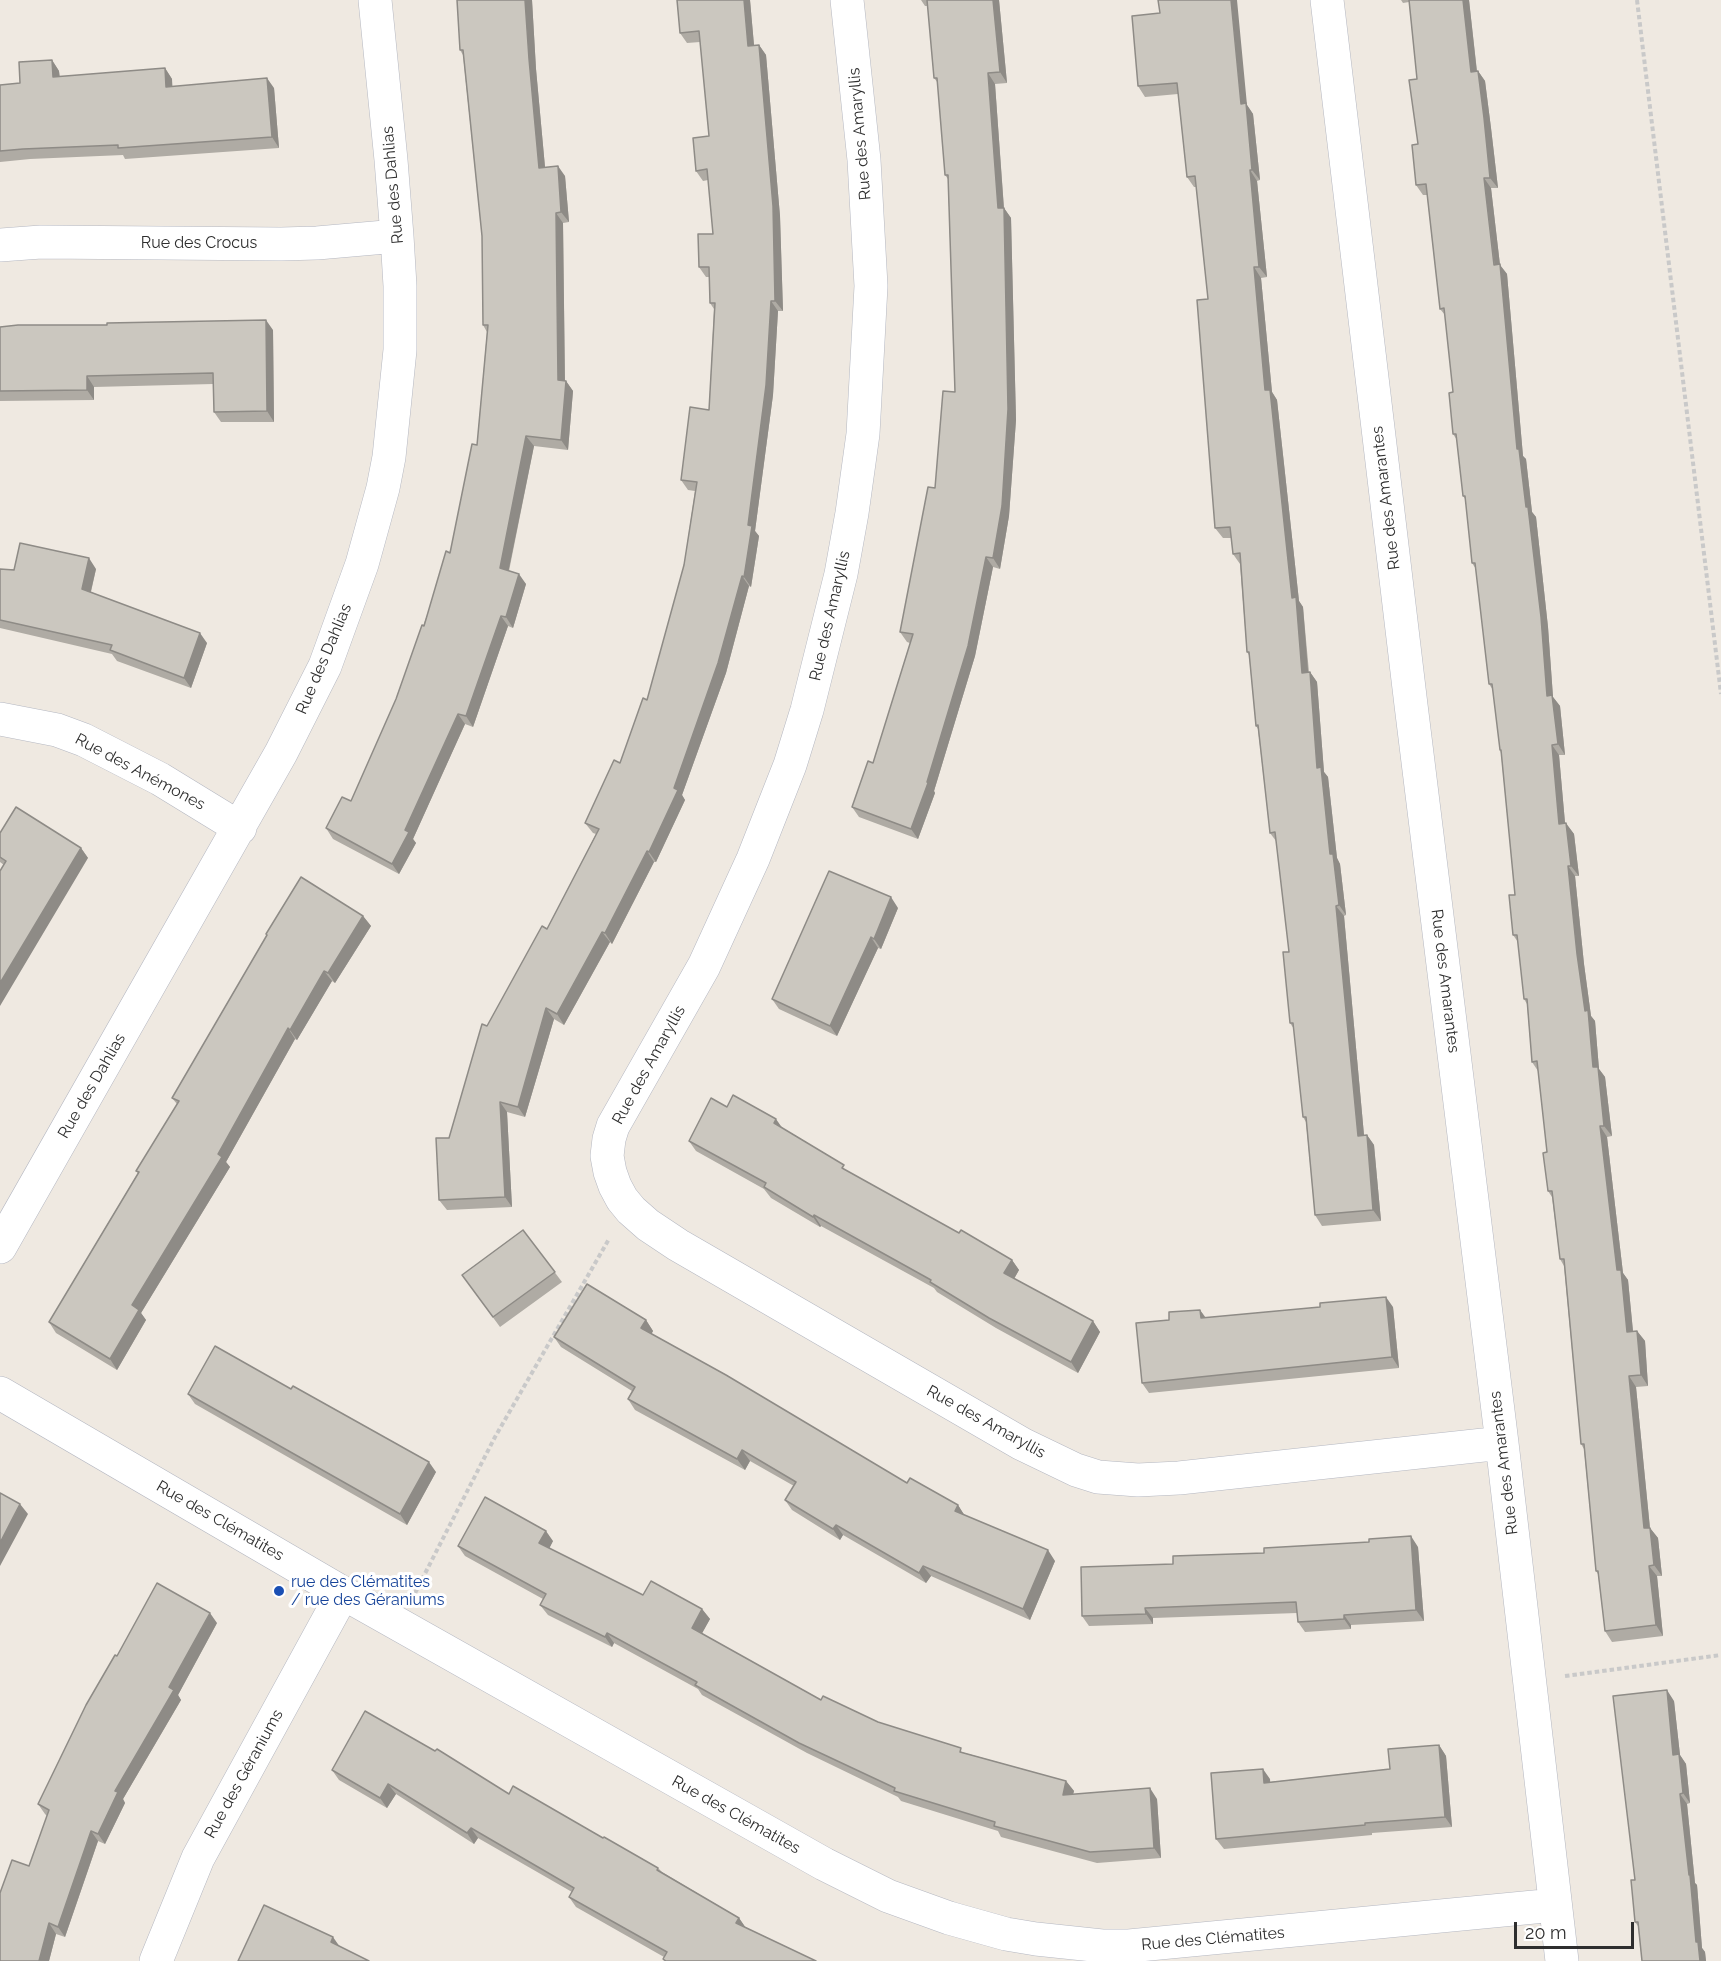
<!DOCTYPE html>
<html>
<head>
<meta charset="utf-8">
<style>
	body { margin:0 }
	#map { position:relative; width:1721px; height:1961px; overflow:hidden; background:#efe9e1; font-family:Raleway,sans-serif }
	canvas { display:block }
	.scale { position:absolute; left:1514px; top:1922px; width:120px; height:27px; box-sizing:border-box; border:3px solid #2e2e2e; border-top:0; padding-left:8px; font-size:18px; line-height:21px; white-space:nowrap; color:#2e2e2e; -webkit-text-stroke:4px #fff; paint-order:stroke }
</style>
</head>
<body>
<div id="map">
<canvas width="1721" height="1961"></canvas>
<div class="scale">20 m</div>
</div>
<script>
const context = document.querySelector('canvas').getContext('2d');
context.lineJoin = 'round';
function poly(rows) {
  const path = new Path2D();
  for (const r of rows) {
    path.moveTo(r[0], r[1]);
    for (let i = 2; i < r.length; i += 2) path.lineTo(r[i], r[i + 1]);
  }
  return path;
}
function stroke(path, color, width, dash) {
  context.strokeStyle = color;
  context.lineWidth = width;
  context.lineCap = dash ? 'butt' : 'round';
  context.setLineDash(dash || []);
  context.stroke(path);
}
function paint(path, color) {
  context.fillStyle = color;
  context.fill(path, 'evenodd');
}
function write(font, color, halo, rows, align = 'center') {
  context.font = font + ' Raleway,sans-serif';
  context.lineWidth = 6;
  context.setLineDash([]);
  context.textBaseline = 'middle';
  context.strokeStyle = halo;
  context.fillStyle = color;
  for (const [text, x, y, turn = 0] of rows) {
    context.save();
    context.translate(x, y);
    context.rotate((+turn || 0) * Math.PI / 180);
    context.textAlign = isNaN(turn) ? turn : align;
    if (halo) context.strokeText(text, 0, 0);
    context.fillText(text, 0, 0);
    context.restore();
  }
}
const minor = poly([
	[847,0,864,160,871,286,863,434,852,513,841,574,807,710,790,765,753,859,704,966,613,1126,609,1139,607,1156,610,1172,615,1186,622,1199,631,1210,648,1225,678,1245,1022,1444,1076,1470,1098,1477,1138,1480,1179,1478,1502,1443],
	[1327,0,1411,705,1502,1443,1562,1961],
	[0,245,41,242,281,244,317,243,397,236],
	[0,719,57,730,84,740,160,779,240,828],
	[0,1247,281,753,325,666,362,564,383,488,389,457,400,350,400,286,397,236,391,160,375,0],
	[0,1393,343,1593,824,1864,888,1896,949,1918,1006,1934,1036,1939,1102,1946,1129,1946,1555,1905],
	[156,1961,198,1858,343,1593]
]);
stroke(minor, '#b4b7c1', 34);
stroke(poly([
	[1637,0,1721,694],
	[415,1593,495,1437,609,1239],
	[1565,1676,1721,1655]
]), '#c9c9c9', 4, [4.5, 3]);
stroke(minor, '#fff', 33);
paint(poly([
	[457,0,532,0,536,69,545,167,565,176,569,222,563,223,565,381,566,381,573,391,568,450,534,446,509,571,526,584,513,628,508,626,473,727,465,724,413,839,416,843,399,874,333,839,326,828,351,801,396,699,450,553,477,445,487,332,483,325,482,236,463,55,460,50],
	[677,0,750,0,754,46,759,45,766,55,780,216,783,311,778,311,773,395,755,531,759,536,751,587,749,586,726,673,682,795,685,800,656,862,654,862,612,944,610,942,564,1025,554,1019,525,1117,507,1112,512,1207,447,1210,439,1200,449,1138,487,1026,547,929,596,834,593,833,585,823,620,763,647,700,684,565,695,491,688,490,681,480,709,410,714,309,710,303,709,277,706,277,699,267,713,234,708,180,703,181,696,171,709,136,700,42,687,43,680,33],
	[921,0,999,0,1007,83,995,84,1004,208,1011,218,1016,420,1009,516,1000,569,993,567,975,656,934,791,935,793,918,839,859,817,852,807,873,763,910,643,907,642,900,632,935,488,955,392,948,179,945,175,938,83,934,78,928,6,925,6],
	[1401,0,1469,0,1477,71,1478,71,1485,81,1491,128,1498,188,1491,188,1500,265,1507,274,1523,456,1526,459,1532,512,1536,517,1548,627,1553,697,1560,706,1565,755,1559,755,1565,823,1574,834,1579,876,1575,876,1584,964,1591,1016,1595,1021,1599,1069,1605,1077,1612,1136,1607,1137,1623,1273,1628,1280,1633,1331,1637,1331,1645,1341,1648,1386,1636,1387,1650,1528,1658,1538,1662,1576,1657,1576,1663,1636,1612,1642,1605,1631,1598,1574,1596,1571,1584,1449,1581,1444,1564,1266,1560,1259,1552,1197,1548,1191,1547,1152,1538,1071,1532,1062,1527,1004,1524,999,1518,942,1513,935,1515,895,1501,753,1500,750,1493,690,1489,684,1476,569,1472,563,1466,500,1463,496,1457,440,1453,434,1453,392,1445,315,1440,309,1427,195,1423,195,1416,185,1418,144,1417,79,1409,2,1403,3],
	[1160,13,1247,105,1253,114,1260,180,1257,181,1267,277,1261,278,1272,392,1277,400,1299,601,1303,607,1309,672,1310,672,1317,682,1324,772,1328,777,1337,858,1340,864,1346,915,1344,916,1364,1135,1367,1135,1374,1145,1381,1221,1322,1226,1315,1215,1306,1122,1303,1117,1294,1029,1290,1023,1289,952,1276,841,1270,833,1258,729,1256,726,1249,655,1247,652,1240,564,1233,554,1231,538,1223,538,1215,528,1208,299,1196,187,1194,187,1187,177,1178,94,1145,97,1138,86],
	[52,60,59,71,60,77,165,68,172,79,172,87,274,88,279,148,125,159,123,155,30,159,0,162,0,85,20,83],
	[0,327,273,330,274,422,221,422,214,412,213,384,94,387,94,400,0,401],
	[0,569,96,569,91,592,207,643,191,688,117,661,112,654,0,628],
	[0,833,81,848,88,858,4,865,0,862],
	[898,908,881,949,878,948,837,1036,779,1009,772,999],
	[363,916,371,926,335,983,332,981,297,1040,295,1039,226,1162,230,1167,141,1313,146,1320,117,1370,56,1333,49,1322,138,1173,136,1171,177,1104,172,1098,267,936,266,934],
	[727,1107,783,1129,848,1172,959,1233,1012,1260,1019,1270,1014,1279,1093,1321,1100,1332,1078,1373,996,1328,937,1292,934,1288,821,1226,820,1227,771,1198,764,1189,696,1151,689,1141],
	[523,1230,562,1282,500,1327,462,1275],
	[1393,1307,1399,1368,1149,1393,1142,1383,1169,1320,1200,1310,1206,1318],
	[646,1320,653,1331,651,1334,907,1483,958,1505,964,1515,1055,1561,1030,1620,931,1576,926,1583,843,1535,840,1540,792,1510,785,1500,794,1486,750,1461,745,1470,635,1410,628,1399,632,1391,561,1347,554,1337],
	[188,1394,436,1472,407,1525,195,1404],
	[553,1541,549,1548,643,1595,702,1609,710,1619,701,1634,821,1700,878,1722,965,1753,1066,1781,1074,1791,1073,1794,1157,1799,1161,1858,1097,1863,1001,1837,998,1831,901,1801,898,1797,807,1753,702,1695,698,1689,614,1643,612,1647,548,1615,540,1605,543,1599,465,1556,458,1546],
	[1418,1547,1424,1621,1351,1625,1351,1629,1305,1632,1298,1622,1297,1613,1153,1618,1153,1624,1089,1626,1082,1616,1173,1564],
	[217,1623,178,1695,181,1700,123,1799,125,1803,105,1844,98,1841,65,1937,56,1934,49,1961,29,1866,47,1816,45,1814,38,1804,117,1656],
	[1674,1701,1680,1755,1686,1764,1690,1803,1687,1804,1695,1883,1697,1885,1702,1948,1705,1952,1706,1961,1642,1961,1638,1926,1635,1922,1635,1880],
	[1439,1745,1446,1756,1452,1827,1372,1833,1372,1835,1224,1849,1216,1839,1270,1779,1270,1782,1390,1769],
	[332,1770,509,1794,603,1838,658,1868,662,1872,739,1918,745,1927,816,1961,664,1961,663,1959,664,1957,576,1907,569,1897,572,1892,478,1838,474,1844,396,1794,387,1808,339,1780]
]), '#afaba4');
paint(poly([
	[525,0,532,0,536,69,546,178,539,168,529,59],
	[744,0,750,0,755,56,748,46],
	[993,0,999,0,1007,83,1000,72],
	[1231,0,1237,0,1247,105,1253,114,1260,180,1252,170,1241,104],
	[1463,0,1469,0,1478,82,1471,72],
	[759,45,766,55,780,216,783,311,775,301],
	[52,60,59,71,60,87,53,77],
	[165,68,172,79,173,97,166,87],
	[1478,71,1485,81,1491,128,1498,188,1490,178],
	[988,73,995,84,1004,210,1004,208,1011,218,1016,420,1009,516,1000,569,993,558,998,208],
	[267,78,274,88,279,148,272,137],
	[558,166,565,176,569,222,561,212],
	[1250,170,1257,181,1267,277,1259,267],
	[1484,178,1491,188,1500,265,1507,274,1523,456,1526,459,1532,512,1536,517,1548,627,1553,697,1560,706,1565,755,1558,744,1547,696,1526,507,1517,449],
	[556,213,563,223,565,390,558,380],
	[1254,267,1261,278,1272,392,1277,400,1299,601,1303,607,1309,683,1302,673,1265,390],
	[771,301,778,311,773,395,755,531,759,536,751,587,744,577,748,525],
	[266,320,273,330,274,422,267,411],
	[87,376,94,387,94,400,87,390],
	[566,381,573,391,568,450,561,440],
	[526,436,534,446,507,578,500,568],
	[986,557,993,567,975,656,934,791,935,793,918,839,911,829,927,782],
	[89,558,96,569,89,599,82,589],
	[519,574,526,584,513,628,506,617],
	[742,576,749,586,726,673,682,795,685,800,656,862,649,852,674,788],
	[501,616,508,626,473,727,466,716],
	[200,633,207,643,191,688,184,678],
	[1310,672,1317,682,1324,772,1328,777,1337,858,1340,864,1346,915,1339,905,1330,854,1317,768],
	[458,714,465,724,413,839,416,843,399,874,392,864,405,830],
	[1552,745,1559,755,1566,834,1559,824],
	[1566,823,1574,834,1579,876,1571,866],
	[81,848,88,858,0,1006,0,983],
	[647,851,654,862,612,944,605,933],
	[1568,866,1575,876,1584,964,1591,1016,1595,1021,1599,1069,1605,1077,1612,1136,1604,1126,1593,1067,1577,954],
	[891,897,898,908,881,949,874,939],
	[1336,906,1344,916,1365,1146,1358,1136],
	[363,916,371,926,335,983,328,973],
	[602,932,610,942,564,1025,557,1014],
	[871,937,878,948,837,1036,830,1026],
	[324,971,332,981,297,1040,290,1030],
	[546,1008,554,1019,525,1117,518,1107],
	[288,1028,295,1039,226,1162,230,1167,141,1313,146,1320,117,1370,110,1359,132,1305,218,1154],
	[500,1102,507,1112,512,1207,505,1197],
	[776,1119,783,1129,774,1123],
	[1600,1126,1607,1137,1623,1273,1628,1280,1634,1342,1627,1332,1617,1270],
	[1367,1135,1374,1145,1381,1221,1373,1210],
	[814,1215,821,1226,820,1227,813,1217],
	[1012,1260,1019,1270,1011,1284,1004,1273],
	[1386,1297,1393,1307,1399,1368,1392,1357],
	[1200,1310,1207,1320,1201,1318],
	[646,1320,653,1331,649,1339,641,1328],
	[1093,1321,1100,1332,1078,1373,1071,1362],
	[1637,1331,1645,1341,1648,1386,1641,1375],
	[1629,1376,1636,1387,1651,1539,1644,1528],
	[742,1450,750,1461,745,1470,737,1459],
	[429,1462,436,1472,407,1525,400,1514],
	[20,1504,28,1514,0,1566,0,1543],
	[958,1505,965,1516,955,1511],
	[836,1525,843,1535,840,1540,833,1529],
	[1650,1528,1658,1538,1662,1576,1654,1565],
	[546,1531,553,1541,547,1553,539,1543],
	[1411,1536,1418,1547,1424,1621,1416,1610],
	[1048,1550,1055,1561,1030,1620,1023,1609],
	[923,1566,931,1576,926,1583,919,1573],
	[1649,1566,1657,1576,1663,1636,1656,1625],
	[1145,1608,1153,1618,1153,1624,1146,1614],
	[702,1609,710,1619,699,1639,692,1628],
	[210,1613,217,1623,178,1695,181,1700,123,1799,125,1803,105,1844,98,1834,115,1791,169,1687],
	[1344,1615,1351,1625,1351,1629,1344,1619],
	[607,1633,614,1643,612,1647,605,1637],
	[1667,1690,1674,1701,1680,1755,1686,1764,1690,1803,1683,1793,1673,1755],
	[1439,1745,1446,1756,1452,1827,1445,1817],
	[1263,1769,1270,1779,1271,1793,1264,1783],
	[1066,1781,1074,1791,1070,1805,1063,1795],
	[388,1784,396,1794,387,1808,380,1798],
	[1150,1788,1157,1799,1161,1858,1154,1848],
	[1680,1794,1687,1804,1695,1883,1697,1885,1702,1948,1705,1952,1706,1961,1700,1961,1696,1942],
	[471,1828,478,1838,474,1844,467,1833],
	[91,1831,98,1841,65,1937,58,1927],
	[739,1918,746,1928,736,1923],
	[49,1923,56,1934,49,1961,39,1961],
	[333,1937,340,1947,331,1942]
]), '#8e8b86');
const building = poly([
	[457,0,525,0,529,59,539,168,558,166,561,212,556,213,558,380,566,381,561,440,526,436,500,568,519,574,506,617,501,616,466,716,458,714,405,830,409,832,392,864,326,828,342,797,351,801,396,699,422,625,424,626,446,551,450,553,472,444,477,445,488,325,483,325,482,236,463,50,460,50,457,0],
	[677,0,744,0,748,46,759,45,773,206,775,301,771,301,766,385,748,525,752,526,744,577,742,576,718,663,674,788,678,790,649,852,647,851,605,933,602,932,557,1014,546,1008,518,1107,500,1102,505,1197,439,1200,436,1138,449,1138,482,1024,487,1026,542,926,547,929,599,829,585,823,614,760,620,763,643,698,647,700,684,565,697,482,681,480,690,407,709,410,715,303,710,303,709,267,699,267,698,234,713,234,707,169,696,171,693,138,709,136,699,31,680,33,677,0],
	[927,0,993,0,1000,72,988,73,998,208,1004,208,1008,409,1002,506,993,558,986,557,968,646,927,782,928,783,911,829,852,807,868,761,873,763,913,634,900,632,928,487,935,488,943,391,955,392,948,175,945,175,937,78,934,78,927,0],
	[1158,0,1231,0,1241,104,1246,103,1252,170,1250,170,1259,267,1254,267,1265,390,1270,390,1292,598,1296,597,1302,673,1310,672,1317,768,1321,767,1330,854,1333,854,1339,905,1336,906,1358,1136,1367,1135,1373,1210,1315,1215,1306,1117,1303,1117,1293,1023,1290,1023,1283,952,1289,952,1275,832,1270,833,1258,725,1256,726,1249,652,1247,652,1240,553,1233,554,1230,527,1215,528,1197,300,1208,299,1195,176,1187,177,1177,83,1138,86,1132,16,1160,13,1158,0],
	[1409,0,1463,0,1471,72,1478,71,1484,118,1490,178,1484,178,1494,265,1500,264,1517,449,1519,449,1526,507,1528,507,1541,617,1547,696,1552,695,1558,744,1552,745,1559,824,1566,823,1571,866,1568,866,1577,954,1585,1011,1588,1010,1593,1067,1598,1067,1604,1126,1600,1126,1617,1270,1621,1270,1627,1332,1637,1331,1641,1375,1629,1376,1644,1528,1650,1528,1654,1565,1649,1566,1656,1625,1605,1631,1598,1571,1596,1571,1584,1444,1581,1444,1564,1259,1560,1259,1552,1191,1548,1191,1543,1153,1547,1152,1537,1061,1532,1062,1527,999,1524,999,1517,935,1513,935,1509,895,1515,895,1501,750,1500,750,1492,684,1489,684,1475,563,1472,563,1465,496,1463,496,1456,434,1453,434,1449,393,1453,392,1444,308,1440,309,1426,184,1416,185,1412,145,1418,144,1409,80,1417,79,1409,0],
	[52,60,53,77,165,68,166,87,267,78,272,137,118,148,118,145,23,149,0,151,0,85,20,83,19,62,52,60],
	[266,320,267,411,214,412,213,373,87,376,87,390,0,391,0,327,18,325,107,325,107,323,266,320],
	[20,543,89,558,82,589,200,633,184,678,110,650,112,645,0,620,0,569,14,570,20,543],
	[16,807,81,848,0,983,0,871,6,861,0,857,0,833,16,807],
	[829,871,891,897,874,939,871,937,830,1026,772,999,829,871],
	[301,877,363,916,328,973,324,971,290,1030,288,1028,218,1154,222,1157,132,1305,139,1310,110,1359,49,1322,139,1172,136,1171,179,1101,172,1098,267,935,266,934,301,877],
	[733,1095,776,1119,774,1123,844,1165,842,1168,959,1233,961,1230,1012,1260,1004,1273,1093,1321,1071,1362,989,1318,930,1282,931,1280,814,1215,813,1217,764,1187,766,1183,689,1141,711,1098,727,1107,733,1095],
	[523,1230,555,1272,493,1317,462,1275,523,1230],
	[587,1284,646,1320,641,1328,726,1375,907,1483,910,1478,958,1505,955,1511,1048,1550,1023,1609,923,1566,919,1573,836,1525,833,1529,785,1500,796,1482,742,1450,737,1459,628,1399,635,1387,554,1337,587,1284],
	[1386,1297,1392,1357,1142,1383,1136,1323,1169,1320,1169,1312,1200,1310,1201,1318,1320,1307,1320,1303,1386,1297],
	[215,1346,291,1389,293,1386,429,1462,400,1514,188,1394,215,1346],
	[0,1493,20,1504,0,1543,0,1493],
	[485,1497,546,1531,539,1543,643,1595,651,1581,702,1609,692,1628,821,1700,823,1696,878,1722,961,1748,960,1752,1066,1781,1063,1795,1150,1788,1154,1848,1090,1852,994,1826,995,1822,894,1791,895,1788,799,1743,695,1685,697,1682,607,1633,605,1637,540,1605,546,1594,458,1546,485,1497],
	[1411,1536,1416,1610,1344,1615,1344,1619,1298,1622,1296,1602,1145,1608,1146,1614,1082,1616,1081,1567,1173,1564,1173,1556,1264,1553,1264,1548,1369,1542,1369,1539,1411,1536],
	[157,1583,210,1613,169,1687,174,1690,115,1791,118,1792,98,1834,91,1831,58,1927,49,1923,39,1961,0,1961,0,1893,12,1860,29,1866,49,1810,38,1804,86,1705,115,1655,117,1656,157,1583],
	[1667,1690,1673,1755,1679,1754,1683,1793,1680,1794,1689,1875,1690,1875,1696,1942,1698,1942,1700,1961,1642,1961,1638,1922,1635,1922,1631,1880,1635,1880,1613,1696,1667,1690],
	[365,1711,435,1751,437,1749,509,1794,513,1786,603,1838,604,1837,658,1868,657,1870,739,1918,736,1923,816,1961,666,1961,663,1959,667,1952,569,1897,574,1888,471,1828,467,1833,388,1784,380,1798,332,1770,365,1711],
	[1439,1745,1445,1817,1365,1823,1365,1825,1216,1839,1211,1773,1263,1769,1264,1783,1390,1769,1388,1749,1439,1745],
	[264,1905,333,1937,331,1942,369,1961,238,1961,264,1905]
]);
paint(building, '#cbc7bf');
stroke(building, '#8e8b86', 1.5);
for (const [x, y, r, color] of [
	[279,1591,6,"#1a4fb4"]
]) {
  const dot = new Path2D();
  dot.arc(x, y, r, 0, 2 * Math.PI);
  context.fillStyle = color;
  context.fill(dot);
  stroke(dot, '#fff', 2);
}
write('16px', '#2e2e2e', '#fff', [
	["Rue des Amaryllis",860,134,-95],
	["Rue des Dahlias",393,185,-95],
	["Rue des Crocus",199,243],
	["Rue des Amarantes",1386,498,-97],
	["Rue des Amaryllis",830,616,-77],
	["Rue des Dahlias",324,659,-67],
	["Rue des Anémones",140,772,28],
	["Rue des Amarantes",1445,981,83],
	["Rue des Amaryllis",649,1065,-61],
	["Rue des Dahlias",92,1086,-60],
	["Rue des Amaryllis",986,1422,29],
	["Rue des Amarantes",1504,1463,-97],
	["Rue des Clématites",220,1521,30],
	["Rue des Géraniums",244,1774,-61],
	["Rue des Clématites",736,1815,29],
	["Rue des Clématites",1213,1939,-5]
]);
write('16px', '#164399', '#fff', [
	["rue des Clématites",291,1582],
	["/ rue des Géraniums",291,1600]
], 'left');
</script>
</body>
</html>
